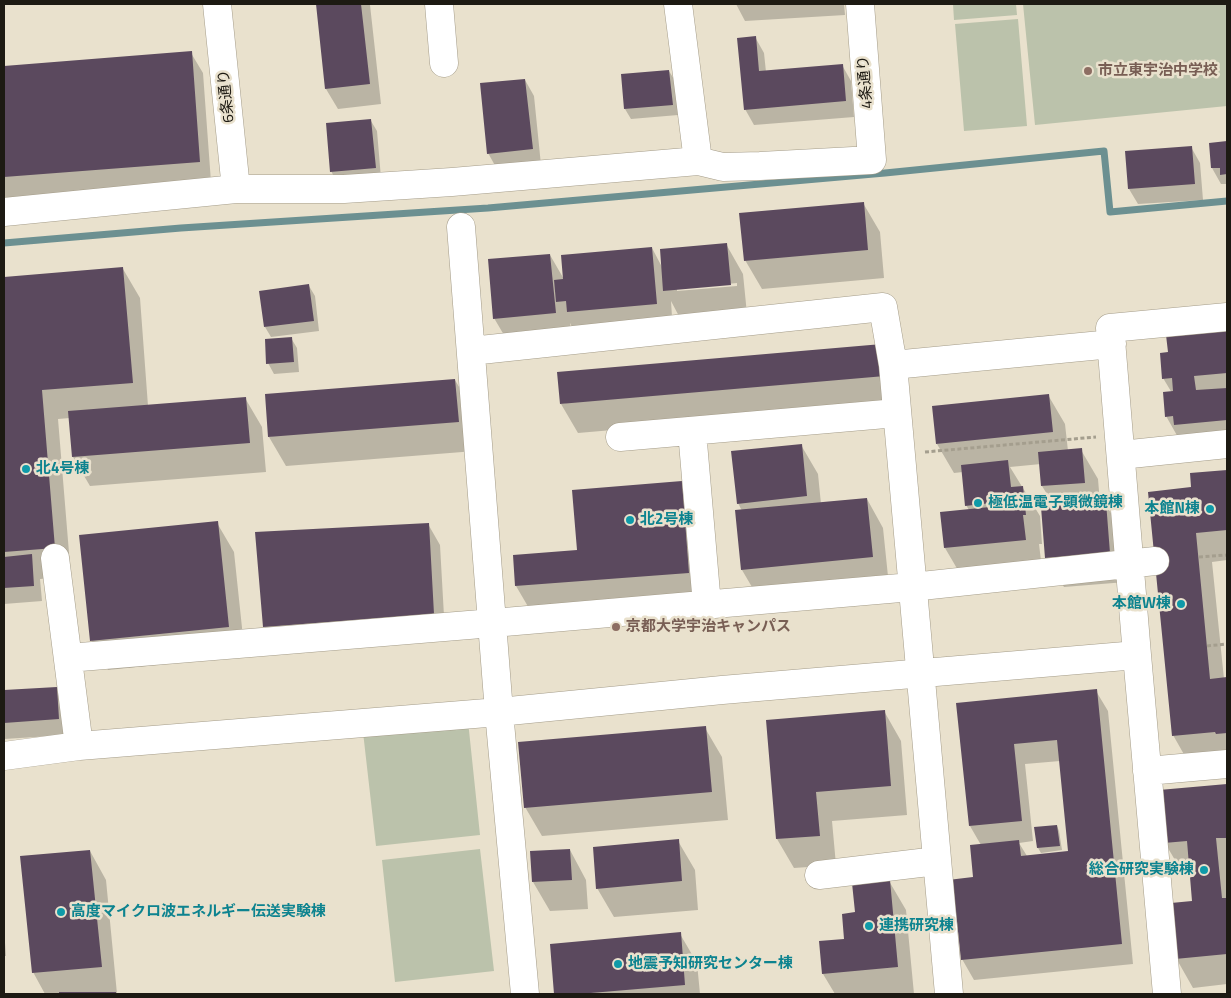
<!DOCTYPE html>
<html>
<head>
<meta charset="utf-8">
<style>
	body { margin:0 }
	#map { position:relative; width:1231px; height:998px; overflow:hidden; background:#e9e1cd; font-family:"Titillium Web",sans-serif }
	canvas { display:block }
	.frame { position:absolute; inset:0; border:5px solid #1d1a13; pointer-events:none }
</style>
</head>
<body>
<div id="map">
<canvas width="1231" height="998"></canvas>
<div class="frame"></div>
</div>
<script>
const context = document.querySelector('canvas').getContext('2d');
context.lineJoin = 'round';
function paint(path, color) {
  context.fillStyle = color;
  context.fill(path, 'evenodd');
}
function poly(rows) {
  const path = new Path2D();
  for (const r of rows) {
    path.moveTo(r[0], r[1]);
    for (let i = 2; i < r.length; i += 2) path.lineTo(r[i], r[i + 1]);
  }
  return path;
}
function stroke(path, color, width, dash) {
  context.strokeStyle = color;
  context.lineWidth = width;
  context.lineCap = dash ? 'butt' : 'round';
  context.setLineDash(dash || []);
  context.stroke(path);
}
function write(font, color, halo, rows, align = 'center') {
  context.font = font + ' "Titillium Web","Noto Sans JP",sans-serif';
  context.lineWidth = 5;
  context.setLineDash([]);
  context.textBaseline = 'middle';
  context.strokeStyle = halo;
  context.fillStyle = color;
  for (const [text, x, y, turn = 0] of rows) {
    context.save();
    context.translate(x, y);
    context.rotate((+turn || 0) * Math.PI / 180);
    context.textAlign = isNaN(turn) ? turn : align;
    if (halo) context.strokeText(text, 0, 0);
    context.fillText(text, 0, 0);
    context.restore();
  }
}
paint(poly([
	[953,4,1016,4,1017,15,954,20],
	[1023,4,1227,4,1227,106,1035,125],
	[1018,19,1027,126,964,131,955,24],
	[468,721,480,835,376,846,363,732],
	[480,849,494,971,395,982,382,860]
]), '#bbc2ab');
paint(poly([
	[317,4,380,4,370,5,381,104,338,109,326,89],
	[736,4,844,4,845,15,745,21],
	[755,37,764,53,766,72,842,65,851,81,854,117,754,125,745,109],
	[191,53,203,73,211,182,4,198,4,67],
	[669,71,675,81,678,115,631,119,625,109,622,76],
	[525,80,534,96,541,165,497,169,488,153],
	[371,121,377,131,381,178,337,182,331,171],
	[1227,143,1227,184,1221,184,1212,168,1210,144],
	[1191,147,1200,163,1203,200,1138,204,1129,189],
	[863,203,880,232,884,278,762,289,745,260],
	[726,244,743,274,747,314,681,320,671,301,673,333,574,331,570,323,572,342,511,347,494,318,550,255,565,281,652,248,662,267],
	[737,283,737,286,677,291,677,289],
	[123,269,140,298,148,406,245,398,262,427,266,472,90,486,73,457,70,418,58,419,71,577,40,579,42,601,4,604,4,278],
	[309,286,315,296,319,331,271,337,265,327],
	[1227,330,1227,450,1183,446,1166,416,1172,393,1163,378,1170,354],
	[291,338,297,348,299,372,274,374,268,363],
	[882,345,901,405,578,433,561,404],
	[455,380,472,409,475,451,286,466,269,437],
	[1048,395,1065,424,1068,451,1081,450,1098,479,1100,503,1105,503,1122,532,1126,582,1064,587,1047,558,1043,508,1055,507,1042,486,1041,464,1010,467,1040,516,1042,544,1039,544,1042,569,962,577,945,548,941,513,969,510,966,505,963,472,954,473,937,444],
	[801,445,818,474,821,504,867,499,883,528,889,586,759,599,742,570,742,511,738,503],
	[1227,471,1227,560,1212,562,1224,679,1227,678,1227,761,1190,765,1173,735,1192,489,1191,474],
	[681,482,698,511,705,601,533,615,516,586,514,556,578,551],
	[217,523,234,552,245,656,108,670,92,641,81,537],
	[428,524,440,545,445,634,276,647,264,626],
	[57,688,66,704,67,735,4,739,4,692],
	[1096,691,1108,711,1133,964,974,980,962,959,958,921,953,912,975,879,981,845,970,826,958,704],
	[1060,761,1069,852,1027,856,1019,843,1033,841,1025,764],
	[884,711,901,741,907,815,832,821,836,865,794,868,777,839,767,721],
	[705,728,722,757,728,820,542,836,525,807],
	[1227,785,1227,984,1193,988,1176,958,1193,902,1191,871,1182,872,1165,843,1161,791],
	[1057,826,1059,831,1062,850,1041,853,1038,848,1036,828],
	[678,841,695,870,698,910,614,917,597,888],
	[570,850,586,880,588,909,550,911,533,882],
	[90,851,106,880,117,994,45,994,33,972],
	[889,881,906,910,914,994,835,994,823,974,820,942,846,940,856,913],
	[4,929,6,956,4,956],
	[680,934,697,963,700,994,556,994,551,945]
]), '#0003');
stroke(poly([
	[4,243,181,228,488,208,885,173,1104,151,1110,212,1227,201]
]), '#6c9091', 7);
paint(poly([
	[316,4,361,4,370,84,325,89],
	[756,36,759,71,843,64,846,101,744,110,737,38],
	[192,51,200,162,4,177,4,66],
	[669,70,673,105,624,109,621,74],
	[525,79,533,149,487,154,480,83],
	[371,119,376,168,330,172,326,123],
	[1227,141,1227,174,1220,175,1220,168,1211,168,1209,143],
	[1192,146,1195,184,1128,189,1125,151],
	[864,202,868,250,744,261,739,213],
	[727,243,731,285,663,291,660,249],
	[652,247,657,304,567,312,566,301,556,302,554,280,563,279,561,255],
	[550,254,556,313,493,319,488,259],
	[123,267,133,383,42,390,55,548,4,552,4,277],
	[309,284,314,321,264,327,259,291],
	[1227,329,1227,373,1194,376,1196,390,1227,388,1227,420,1174,425,1173,416,1165,417,1163,392,1173,391,1172,378,1162,379,1160,353,1168,352,1166,335],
	[292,337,294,362,266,364,265,339],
	[882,344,885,376,560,404,557,372],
	[455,379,459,422,268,437,265,394],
	[1049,394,1053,432,936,444,932,406],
	[246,397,250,443,72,457,68,411],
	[802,444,807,496,737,504,731,451],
	[1082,448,1085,483,1041,486,1038,452],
	[1008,460,1011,487,1023,486,1026,515,1023,515,1026,540,944,548,940,512,1010,505,1009,501,965,506,961,465],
	[1227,470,1227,530,1196,533,1210,679,1227,677,1227,733,1216,734,1215,732,1172,736,1148,492,1191,487,1190,473],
	[682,481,689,573,515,586,513,555,577,550,572,490],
	[867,498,873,557,741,570,735,510],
	[1106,502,1110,553,1045,558,1041,507],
	[218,521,229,627,90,641,79,535],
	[429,523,434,614,263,627,255,532],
	[32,554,34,586,4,588,4,557],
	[57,687,59,719,4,723,4,690],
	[1097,689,1122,944,961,960,956,912,952,913,948,880,973,877,970,845,1019,840,1021,856,1068,851,1057,740,1014,744,1022,821,969,826,956,703],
	[885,710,891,786,816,792,820,836,776,839,766,720],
	[706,726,712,792,524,808,518,742],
	[1227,784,1227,838,1216,838,1222,898,1227,898,1227,954,1175,959,1171,903,1192,901,1187,841,1164,843,1159,790],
	[1057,825,1060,846,1037,848,1034,827],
	[679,839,682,881,596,889,593,847],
	[570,849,572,880,532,882,530,851],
	[90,850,102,967,32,973,20,856],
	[890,880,898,967,822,974,819,941,844,939,842,914,855,912,852,883],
	[681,932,685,985,579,994,554,994,550,944],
	[59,992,116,992,116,994,59,994]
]), '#5b495e');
const minor = poly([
	[217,4,236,189],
	[439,4,444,63],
	[678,4,698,161,723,167,760,166,872,160,860,4],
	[4,212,236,189,344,189,452,182,698,161],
	[461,227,499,712,525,994],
	[471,351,883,307,893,365],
	[692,431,707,605],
	[620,437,897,413],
	[1121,455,1227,444],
	[55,558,79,746],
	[68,658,493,623,912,587,1155,561],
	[4,756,79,746,499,712,722,690,1137,655],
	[1147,771,1227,764],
	[819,875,937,861],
	[949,994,893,365,1112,344],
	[1167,994,1137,655,1110,328,1227,317]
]);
stroke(minor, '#a49c89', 29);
stroke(poly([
	[925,452,1096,437],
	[1199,557,1227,555],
	[1207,646,1227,644]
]), '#a49e8e', 3, [4, 2.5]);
stroke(minor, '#fff', 28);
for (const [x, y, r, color] of [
	[1088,71,5,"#8d6e63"],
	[26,469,5,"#0f9aa8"],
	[978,503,5,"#0f9aa8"],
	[1210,509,5,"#0f9aa8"],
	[630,520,5,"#0f9aa8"],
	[1181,604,5,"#0f9aa8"],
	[616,627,5,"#8d6e63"],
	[1204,870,5,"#0f9aa8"],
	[61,912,5,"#0f9aa8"],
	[869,926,5,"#0f9aa8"],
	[618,964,5,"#0f9aa8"]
]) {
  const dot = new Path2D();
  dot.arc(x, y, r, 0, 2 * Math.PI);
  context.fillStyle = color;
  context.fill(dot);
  stroke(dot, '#e9e1cd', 2);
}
write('bold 15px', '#785e54', '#e9e1cd', [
	["市立東宇治中学校",1098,71],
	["京都大学宇治キャンパス",626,627]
], 'left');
write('15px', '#1d1a13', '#e9e1cd', [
	["4条通り",866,82,-95],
	["6条通り",227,96,-96]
]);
write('bold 15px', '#0d838f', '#e9e1cd', [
	["北4号棟",36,469],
	["極低温電子顕微鏡棟",988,503],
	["本館N棟",1200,509,"right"],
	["北2号棟",640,520],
	["本館W棟",1171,604,"right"],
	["総合研究実験棟",1194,870,"right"],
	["高度マイクロ波エネルギー伝送実験棟",71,912],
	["連携研究棟",879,926],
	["地震予知研究センター棟",628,964]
], 'left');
</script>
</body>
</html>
